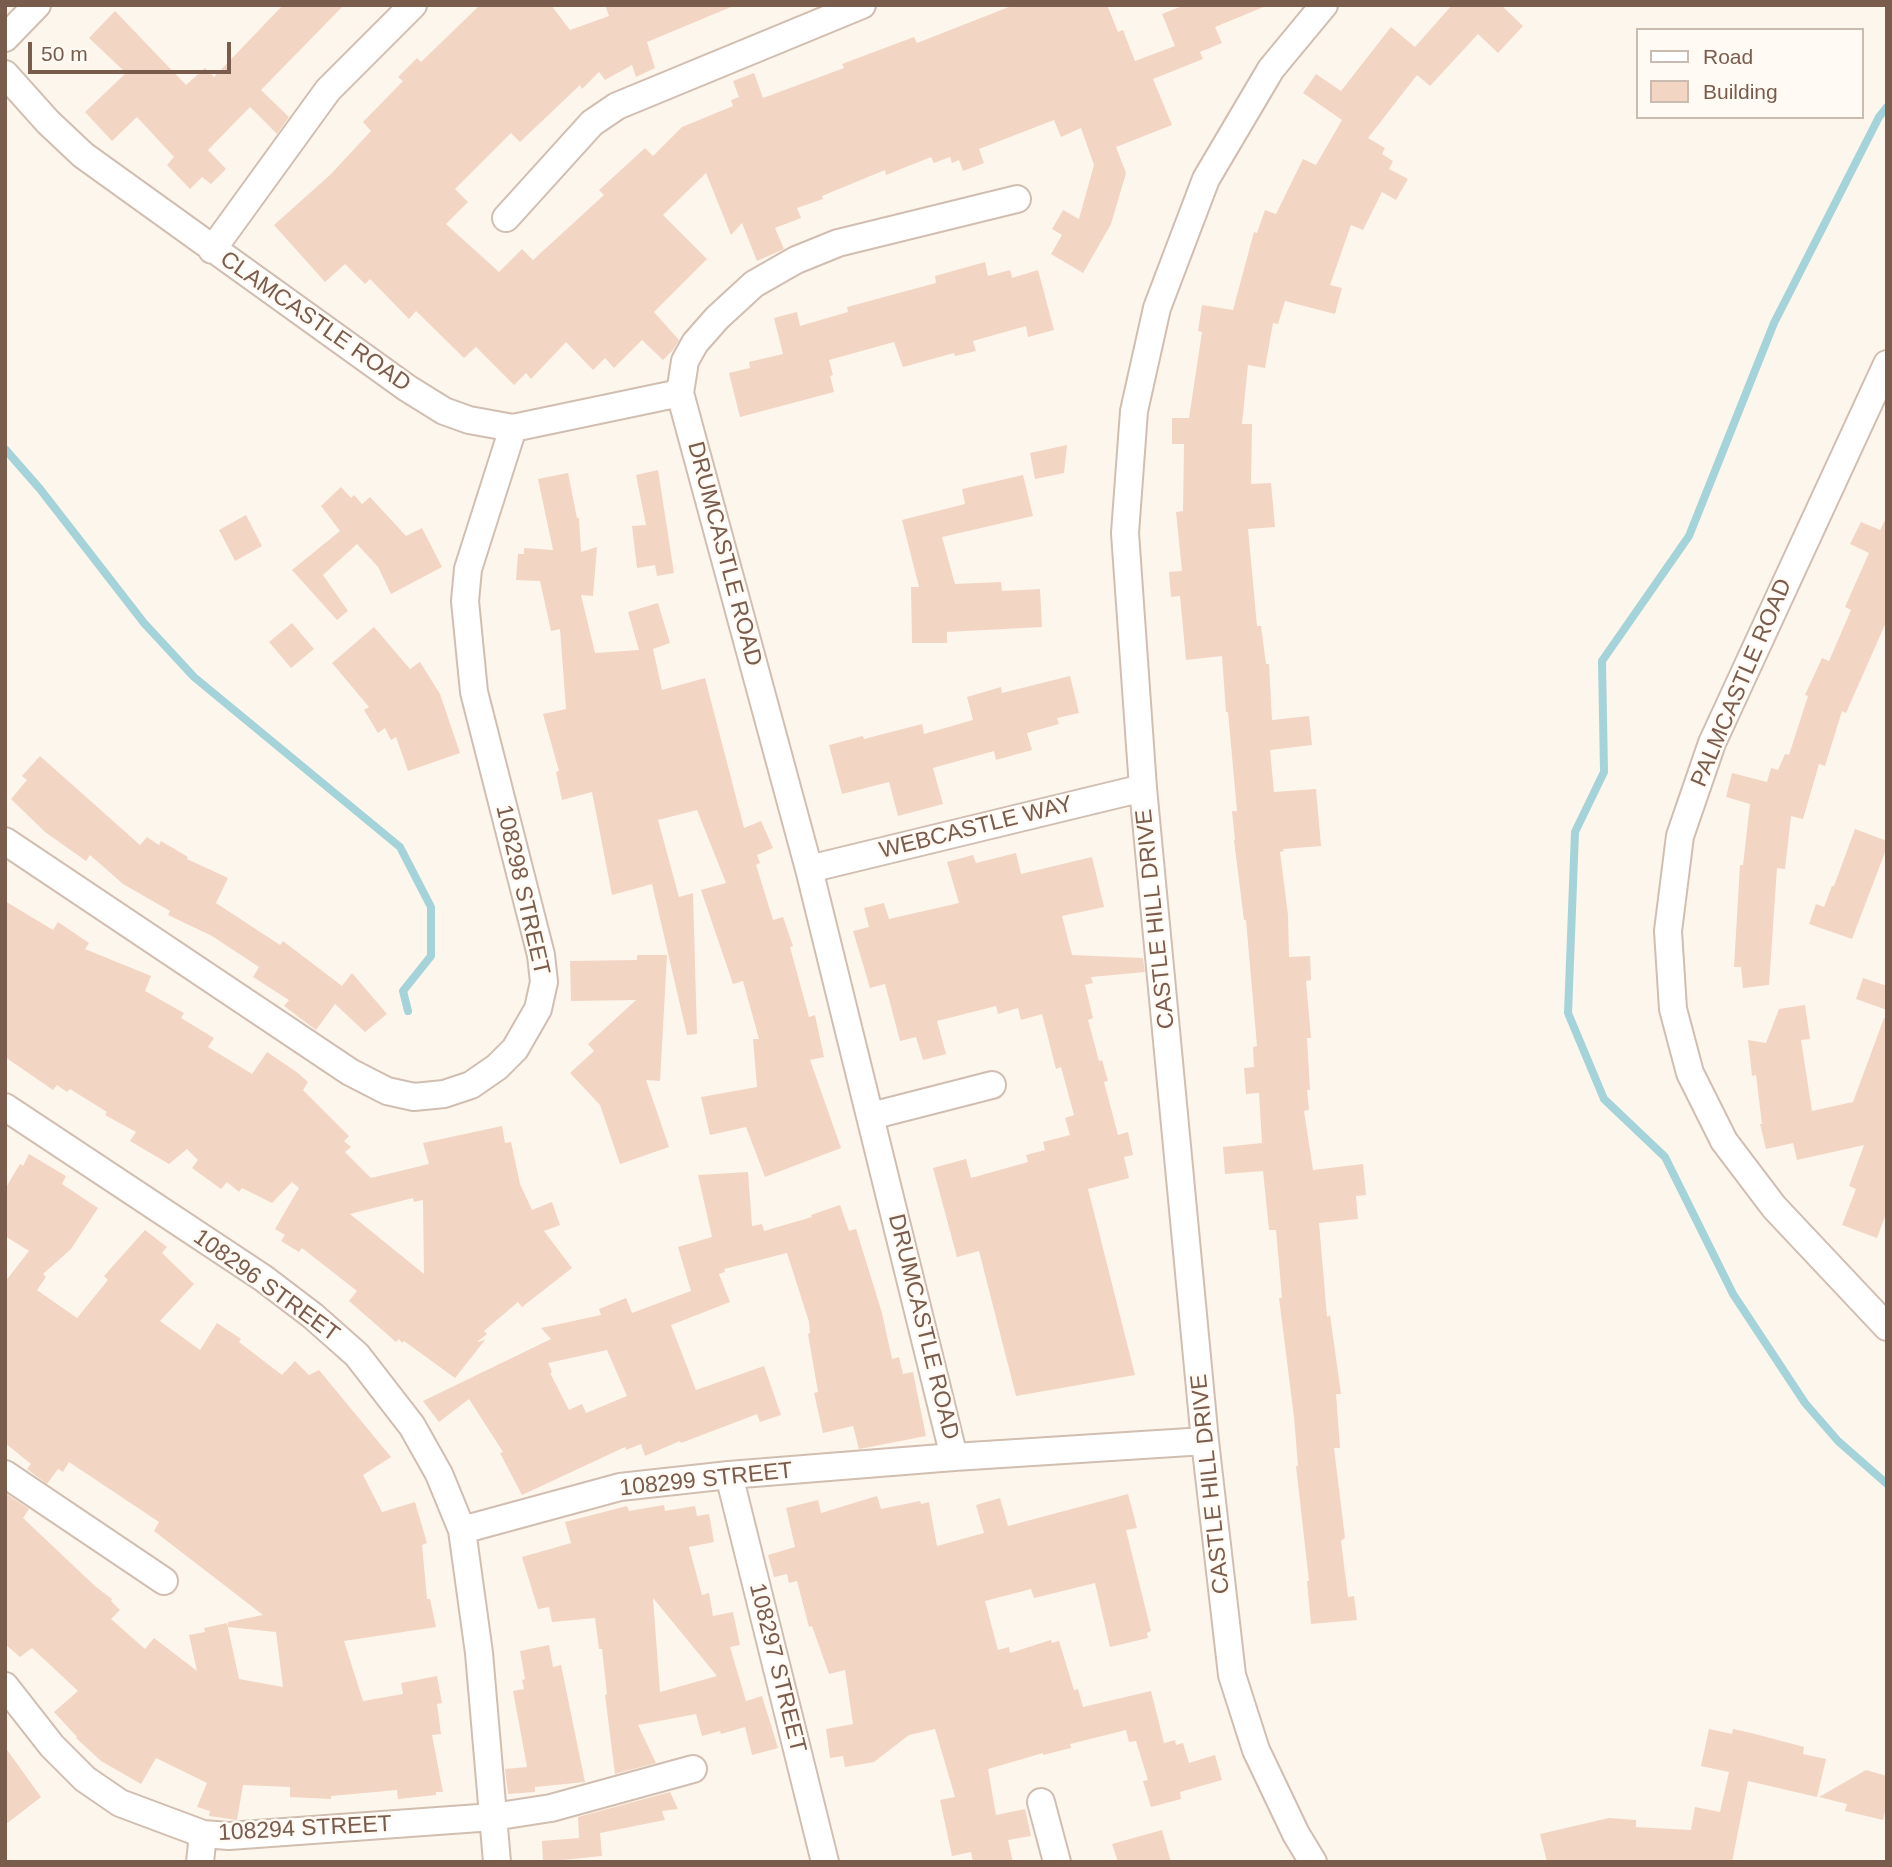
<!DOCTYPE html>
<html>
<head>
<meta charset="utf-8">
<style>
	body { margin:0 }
	#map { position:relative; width:1892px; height:1867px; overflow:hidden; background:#fdf6ec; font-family:Helvetica,sans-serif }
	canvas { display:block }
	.frame { position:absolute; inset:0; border:7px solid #7a5c4d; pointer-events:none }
	.legend { position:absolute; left:1636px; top:28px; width:228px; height:91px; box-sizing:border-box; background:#fffaf3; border:2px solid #cabbb1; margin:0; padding:9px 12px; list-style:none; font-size:21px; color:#7a5c4d }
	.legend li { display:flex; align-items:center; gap:14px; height:35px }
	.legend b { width:35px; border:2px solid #cabbb1 }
	.scale { position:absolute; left:28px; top:42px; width:203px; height:32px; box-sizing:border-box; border:4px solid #7a5c4d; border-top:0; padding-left:9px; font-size:21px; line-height:24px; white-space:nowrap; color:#7a5c4d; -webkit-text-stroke:5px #fffaf3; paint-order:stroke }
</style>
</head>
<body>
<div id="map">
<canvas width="1892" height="1867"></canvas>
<div class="frame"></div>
<ul class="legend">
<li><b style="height:9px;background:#fff"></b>Road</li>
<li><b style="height:19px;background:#f3d5c3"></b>Building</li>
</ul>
<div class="scale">50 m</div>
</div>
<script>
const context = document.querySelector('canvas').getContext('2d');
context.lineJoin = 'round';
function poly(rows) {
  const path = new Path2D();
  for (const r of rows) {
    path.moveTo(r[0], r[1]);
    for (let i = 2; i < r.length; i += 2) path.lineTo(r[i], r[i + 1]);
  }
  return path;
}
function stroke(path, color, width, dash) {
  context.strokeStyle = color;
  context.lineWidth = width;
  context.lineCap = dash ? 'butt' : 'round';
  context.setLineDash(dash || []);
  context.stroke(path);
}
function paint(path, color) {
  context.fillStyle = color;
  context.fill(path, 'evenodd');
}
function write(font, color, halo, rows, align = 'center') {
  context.font = font + ' Helvetica,sans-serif';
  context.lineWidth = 5;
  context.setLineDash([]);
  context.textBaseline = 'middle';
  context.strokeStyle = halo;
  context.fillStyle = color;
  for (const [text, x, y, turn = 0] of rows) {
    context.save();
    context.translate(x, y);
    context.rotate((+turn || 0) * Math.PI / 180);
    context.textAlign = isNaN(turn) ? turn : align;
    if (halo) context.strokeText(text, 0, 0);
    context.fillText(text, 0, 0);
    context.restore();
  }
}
stroke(poly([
	[1887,107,1879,117,1774,323,1689,536,1602,661,1604,772,1575,832,1568,1013,1604,1099,1665,1157,1733,1294,1805,1403,1838,1441,1887,1484],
	[5,449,40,489,144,623,194,677,400,847,431,907,431,956,403,991,408,1011]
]), '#a5d3da', 8);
paint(poly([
	[283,5,344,5,261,90,289,117,277,134,250,107,208,150,226,169,211,184,202,177,190,189,167,165,174,157,137,117,112,141,85,112,126,73,89,38,115,11,186,85,205,68,214,77],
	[480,5,551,5,570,30,609,16,605,5,731,5,731,7,647,42,655,68,636,77,632,65,605,80,599,72,582,89,580,85,520,142,511,133,455,189,468,202,446,224,499,272,522,249,533,260,604,195,599,190,645,148,653,156,682,127,733,106,731,100,739,97,733,81,754,73,763,98,844,68,842,64,914,37,917,43,1014,5,1107,5,1118,32,1123,30,1135,61,1175,46,1162,14,1185,5,1266,6,1215,27,1222,43,1200,52,1203,59,1153,79,1172,125,1116,147,1126,173,1111,224,1083,273,1051,254,1062,235,1052,229,1063,210,1079,219,1094,165,1081,128,1061,137,1054,120,979,149,984,163,963,171,959,160,952,163,950,157,934,163,931,157,886,175,885,170,822,196,823,199,797,208,801,218,775,228,784,249,757,261,742,223,731,235,706,173,663,215,707,259,654,312,679,340,673,350,663,360,642,340,614,368,605,358,593,370,566,342,531,379,526,373,514,385,476,347,464,358,416,311,409,319,370,279,365,284,345,264,325,282,274,225,330,175,371,131,363,122,403,81,398,77,417,58,421,62],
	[1452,5,1501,5,1523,26,1498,53,1478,34,1430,86,1417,75,1368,138,1385,148,1382,154,1393,161,1389,169,1408,179,1396,200,1382,192,1363,230,1351,225,1330,285,1342,288,1335,314,1285,301,1278,324,1273,323,1265,368,1248,365,1242,424,1252,424,1251,484,1271,483,1275,527,1248,529,1257,626,1261,626,1266,664,1269,664,1272,720,1309,716,1312,745,1270,750,1274,792,1316,789,1321,846,1283,849,1284,851,1280,852,1288,915,1289,957,1310,956,1311,980,1306,981,1311,1038,1307,1038,1310,1090,1307,1090,1309,1110,1304,1111,1313,1170,1363,1164,1366,1195,1356,1196,1358,1219,1319,1223,1327,1317,1330,1315,1341,1394,1336,1394,1340,1448,1334,1448,1345,1538,1341,1541,1348,1597,1354,1596,1357,1620,1311,1624,1307,1581,1309,1581,1296,1466,1298,1466,1294,1417,1279,1298,1282,1298,1276,1230,1269,1230,1263,1171,1225,1174,1223,1147,1262,1143,1259,1093,1246,1094,1244,1068,1254,1067,1253,1047,1257,1046,1246,920,1244,920,1234,840,1235,840,1232,811,1237,811,1228,712,1226,712,1222,656,1186,660,1180,596,1171,597,1169,572,1182,571,1176,512,1183,511,1184,444,1172,444,1172,418,1189,418,1202,332,1198,331,1202,305,1233,310,1254,232,1257,233,1265,210,1276,214,1303,159,1316,165,1342,120,1303,93,1316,74,1341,91,1391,27,1415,47],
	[985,262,988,276,1010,270,1012,278,1038,270,1054,330,1028,337,1026,326,973,341,976,351,955,356,954,353,903,367,894,342,829,360,833,375,830,376,834,392,740,417,729,373,750,368,749,362,783,354,774,318,797,312,800,326,848,312,847,307,936,283,935,276],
	[1067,445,1064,473,1035,479,1030,453],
	[658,470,674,573,657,576,655,565,637,568,632,526,646,525,636,475],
	[568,473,577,518,579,518,581,552,597,547,593,596,581,595,595,653,639,650,628,612,658,603,670,643,653,649,662,690,705,678,744,828,761,821,773,848,757,855,760,863,756,865,773,920,783,917,793,946,790,947,809,1017,815,1015,824,1057,810,1060,841,1148,765,1177,746,1127,710,1135,701,1097,757,1087,753,1039,759,1039,743,981,733,984,701,890,726,883,697,810,658,820,679,897,693,893,697,1034,687,1035,652,884,612,895,592,792,562,800,556,772,559,771,543,714,566,709,560,629,551,631,540,581,516,580,518,554,524,554,524,548,553,550,538,479],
	[1023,475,1033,516,942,537,955,584,1001,582,1002,591,1040,589,1042,627,947,632,947,643,912,643,911,587,919,587,902,520,965,504,962,489],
	[341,487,351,498,354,495,362,504,370,497,406,536,422,528,442,567,391,594,378,567,357,544,323,575,348,611,337,620,292,570,340,531,321,506],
	[246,515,262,546,235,561,219,530],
	[1887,516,1887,620,1846,713,1842,711,1825,766,1819,764,1803,819,1791,816,1785,869,1777,868,1769,985,1743,988,1741,967,1734,967,1740,865,1743,865,1750,804,1726,797,1732,773,1767,782,1771,768,1778,770,1785,754,1789,755,1808,696,1805,695,1822,658,1829,661,1851,610,1845,607,1869,553,1850,544,1861,522,1880,530],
	[292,623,314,649,291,668,269,642],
	[374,627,410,669,420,662,440,694,460,753,408,771,396,737,391,740,385,728,378,733,364,710,369,707,332,663],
	[1070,676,1079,713,1057,718,1059,724,1027,733,1032,750,996,760,994,751,933,768,943,804,898,816,889,782,842,794,829,745,863,736,864,739,922,724,924,734,973,720,967,697,1001,687,1002,693],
	[40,756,140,845,147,837,159,845,161,841,188,857,187,859,228,878,216,903,280,945,283,941,342,986,352,973,387,1014,365,1032,335,1004,316,1030,284,1006,289,1000,253,977,259,967,212,936,168,915,170,911,123,884,90,855,86,861,45,832,11,799,27,780,22,776],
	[1855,829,1887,841,1887,847,1852,939,1809,924,1816,904,1824,907,1832,886,1834,886],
	[1016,853,1021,874,1092,857,1104,907,1062,916,1072,955,1143,958,1145,972,1091,977,1093,983,1085,985,1093,1018,1088,1020,1099,1061,1102,1060,1108,1081,1104,1082,1118,1135,1128,1132,1133,1155,1124,1157,1129,1178,1088,1189,1135,1375,1016,1396,979,1251,957,1257,933,1168,966,1159,971,1178,1028,1162,1026,1155,1045,1150,1043,1142,1070,1135,1065,1118,1074,1115,1061,1067,1056,1069,1042,1014,1021,1020,1018,1008,998,1014,996,1006,937,1021,946,1054,923,1060,916,1037,900,1041,885,984,870,988,853,931,869,927,864,908,884,903,889,919,959,903,947,862,973,855,976,863],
	[5,901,53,930,58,922,89,943,85,949,151,976,145,991,184,1013,181,1018,214,1038,208,1047,252,1074,267,1052,298,1073,308,1082,303,1090,349,1136,344,1141,351,1147,345,1152,371,1178,429,1164,423,1143,502,1126,505,1143,511,1142,520,1184,532,1210,552,1202,560,1225,544,1231,572,1268,522,1307,518,1302,484,1331,487,1334,477,1342,485,1340,455,1378,404,1341,402,1343,399,1339,396,1342,349,1301,357,1291,302,1248,299,1252,281,1241,285,1235,275,1229,299,1188,292,1182,272,1203,242,1188,239,1192,227,1182,221,1189,192,1168,198,1160,187,1149,169,1164,130,1141,136,1132,105,1115,107,1112,70,1089,67,1092,57,1085,53,1090,5,1057],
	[413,1198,414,1202,423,1200,424,1274,350,1214],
	[637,955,667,955,660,1081,646,1080,669,1147,620,1164,600,1105,570,1073,594,1051,588,1044,636,1000,571,1001,570,961,637,960],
	[1863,978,1887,986,1887,1010,1856,999],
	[1805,1005,1810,1039,1801,1040,1812,1111,1853,1102,1884,1018,1887,1018,1887,1211,1877,1238,1842,1225,1856,1189,1849,1186,1864,1145,1797,1160,1793,1143,1766,1149,1760,1124,1762,1124,1756,1075,1752,1076,1748,1040,1766,1043,1779,1009],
	[29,1154,66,1176,62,1184,98,1208,71,1249,43,1274,46,1277,37,1290,77,1318,108,1280,104,1276,145,1230,167,1247,162,1253,194,1284,160,1321,200,1350,217,1323,241,1339,239,1342,282,1375,295,1361,309,1375,319,1370,391,1457,363,1475,382,1512,415,1502,427,1543,422,1545,427,1599,430,1599,436,1627,344,1641,363,1701,403,1694,401,1683,437,1676,442,1703,437,1704,441,1734,432,1735,443,1792,436,1792,436,1795,398,1799,397,1790,331,1796,331,1799,290,1797,290,1787,243,1785,237,1820,209,1816,210,1811,197,1807,207,1783,156,1758,141,1784,101,1761,76,1738,77,1737,54,1712,78,1691,32,1648,20,1657,5,1644,7,1494,29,1509,23,1518,96,1587,112,1599,111,1601,120,1610,111,1619,145,1649,154,1638,197,1671,189,1635,205,1632,204,1628,227,1623,239,1679,283,1687,276,1632,228,1627,228,1622,263,1615,154,1531,159,1522,69,1462,63,1472,58,1469,47,1484,27,1469,31,1464,5,1443,5,1282,29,1251,5,1236,5,1189,20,1164,23,1166],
	[748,1172,752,1226,762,1224,764,1231,812,1217,811,1215,840,1205,849,1231,856,1229,882,1313,892,1359,899,1357,903,1374,913,1372,926,1436,859,1449,853,1426,823,1433,814,1393,818,1392,808,1334,810,1333,809,1322,787,1253,724,1269,725,1272,719,1274,730,1302,671,1325,696,1390,764,1366,781,1415,760,1422,757,1414,681,1443,680,1441,645,1456,641,1444,626,1450,625,1447,522,1495,500,1453,503,1452,469,1399,439,1422,423,1401,551,1339,541,1328,601,1315,599,1309,626,1298,632,1313,691,1291,678,1247,712,1237,698,1175],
	[607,1350,627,1396,586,1413,582,1404,569,1410,550,1373,552,1372,548,1363],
	[1128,1494,1137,1528,1126,1530,1151,1631,1147,1633,1148,1638,1110,1647,1095,1583,1034,1598,1031,1589,985,1601,998,1650,1009,1647,1010,1653,1051,1640,1052,1643,1059,1641,1074,1690,1078,1689,1083,1707,1151,1691,1164,1743,1175,1740,1176,1745,1183,1743,1189,1763,1215,1755,1222,1780,1180,1792,1181,1799,1151,1807,1143,1781,1148,1780,1136,1741,1129,1742,1126,1730,1070,1744,1071,1748,1043,1755,1043,1753,988,1769,996,1815,1025,1809,1031,1836,1008,1840,1013,1862,973,1862,971,1852,952,1856,940,1800,955,1797,935,1729,909,1735,874,1762,845,1767,843,1756,830,1758,826,1729,853,1724,845,1670,829,1674,812,1626,809,1627,797,1581,789,1583,787,1574,774,1577,768,1555,795,1547,786,1508,818,1500,821,1513,877,1496,881,1509,920,1501,921,1504,929,1502,937,1546,984,1533,976,1505,1000,1498,1008,1526],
	[664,1505,665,1511,695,1506,697,1516,709,1514,714,1542,689,1547,702,1595,709,1593,713,1616,733,1612,740,1645,730,1647,746,1701,762,1696,778,1748,752,1755,745,1727,721,1734,720,1731,702,1736,696,1714,638,1725,656,1763,615,1774,605,1695,607,1694,602,1649,599,1649,595,1618,552,1622,549,1607,538,1609,522,1557,571,1543,565,1522,627,1506,629,1511],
	[653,1598,717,1676,660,1692],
	[549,1645,553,1667,561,1665,585,1782,535,1787,535,1792,508,1794,505,1769,527,1767,513,1691,524,1689,522,1680,525,1679,520,1651],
	[1709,1729,1732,1734,1733,1729,1755,1734,1804,1747,1803,1754,1826,1759,1817,1797,1748,1781,1732,1862,1547,1862,1540,1834,1609,1818,1636,1820,1636,1827,1691,1830,1695,1807,1720,1812,1729,1772,1701,1766],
	[5,1747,41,1797,5,1825],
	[1866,1770,1887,1776,1887,1804,1883,1820,1845,1811,1847,1804,1819,1797],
	[670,1792,678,1809,662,1811,665,1820,600,1833,602,1856,543,1862,542,1841,579,1838,578,1817],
	[1162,1830,1171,1862,1118,1862,1112,1844]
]), '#f3d5c3');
const minor = poly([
	[5,38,37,5],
	[5,74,48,122,83,155,407,388,444,411,469,420,513,428,680,393],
	[506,218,592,123,617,106,862,5],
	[212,250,328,90,413,5],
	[1887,364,1712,743,1680,836,1668,931,1673,1009,1690,1073,1724,1141,1774,1207,1887,1327],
	[5,841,350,1072,387,1091,414,1097,444,1094,471,1085,497,1067,515,1049,538,1009,544,982,541,955,474,692,465,601,468,569,513,428],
	[809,869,1143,788],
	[5,1107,263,1278,313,1316,357,1355,412,1426,439,1474,462,1530,479,1653,497,1862],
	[871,1116,992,1085],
	[954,1457,809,869,680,393,685,361,695,343,717,318,754,284,796,260,838,243,1017,199],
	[5,1474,164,1581],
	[729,1475,825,1862],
	[462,1530,620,1487,729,1475,954,1457,1205,1441],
	[5,1686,52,1746,85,1779,120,1803,203,1834,229,1836,493,1817,551,1808,693,1769],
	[1041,1802,1057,1862],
	[200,1862,203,1834],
	[1313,1862,1296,1834,1256,1750,1232,1675,1205,1441,1143,788,1125,533,1134,411,1157,308,1206,179,1271,69,1324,5]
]);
stroke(minor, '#d1beb0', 30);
stroke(minor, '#fff', 26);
write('23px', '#7a5c4d', '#fffaf3', [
	["CLAMCASTLE ROAD",315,322,35],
	["DRUMCASTLE ROAD",724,554,75],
	["PALMCASTLE ROAD",1742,683,-67],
	["WEBCASTLE WAY",976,828,-14],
	["108298 STREET",522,890,77],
	["CASTLE HILL DRIVE",1156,919,-96],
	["108296 STREET",266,1286,36],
	["DRUMCASTLE ROAD",923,1327,76],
	["108299 STREET",706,1480,-6],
	["CASTLE HILL DRIVE",1211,1484,-96],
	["108297 STREET",777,1668,76],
	["108294 STREET",305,1829,-3]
]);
</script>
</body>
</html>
